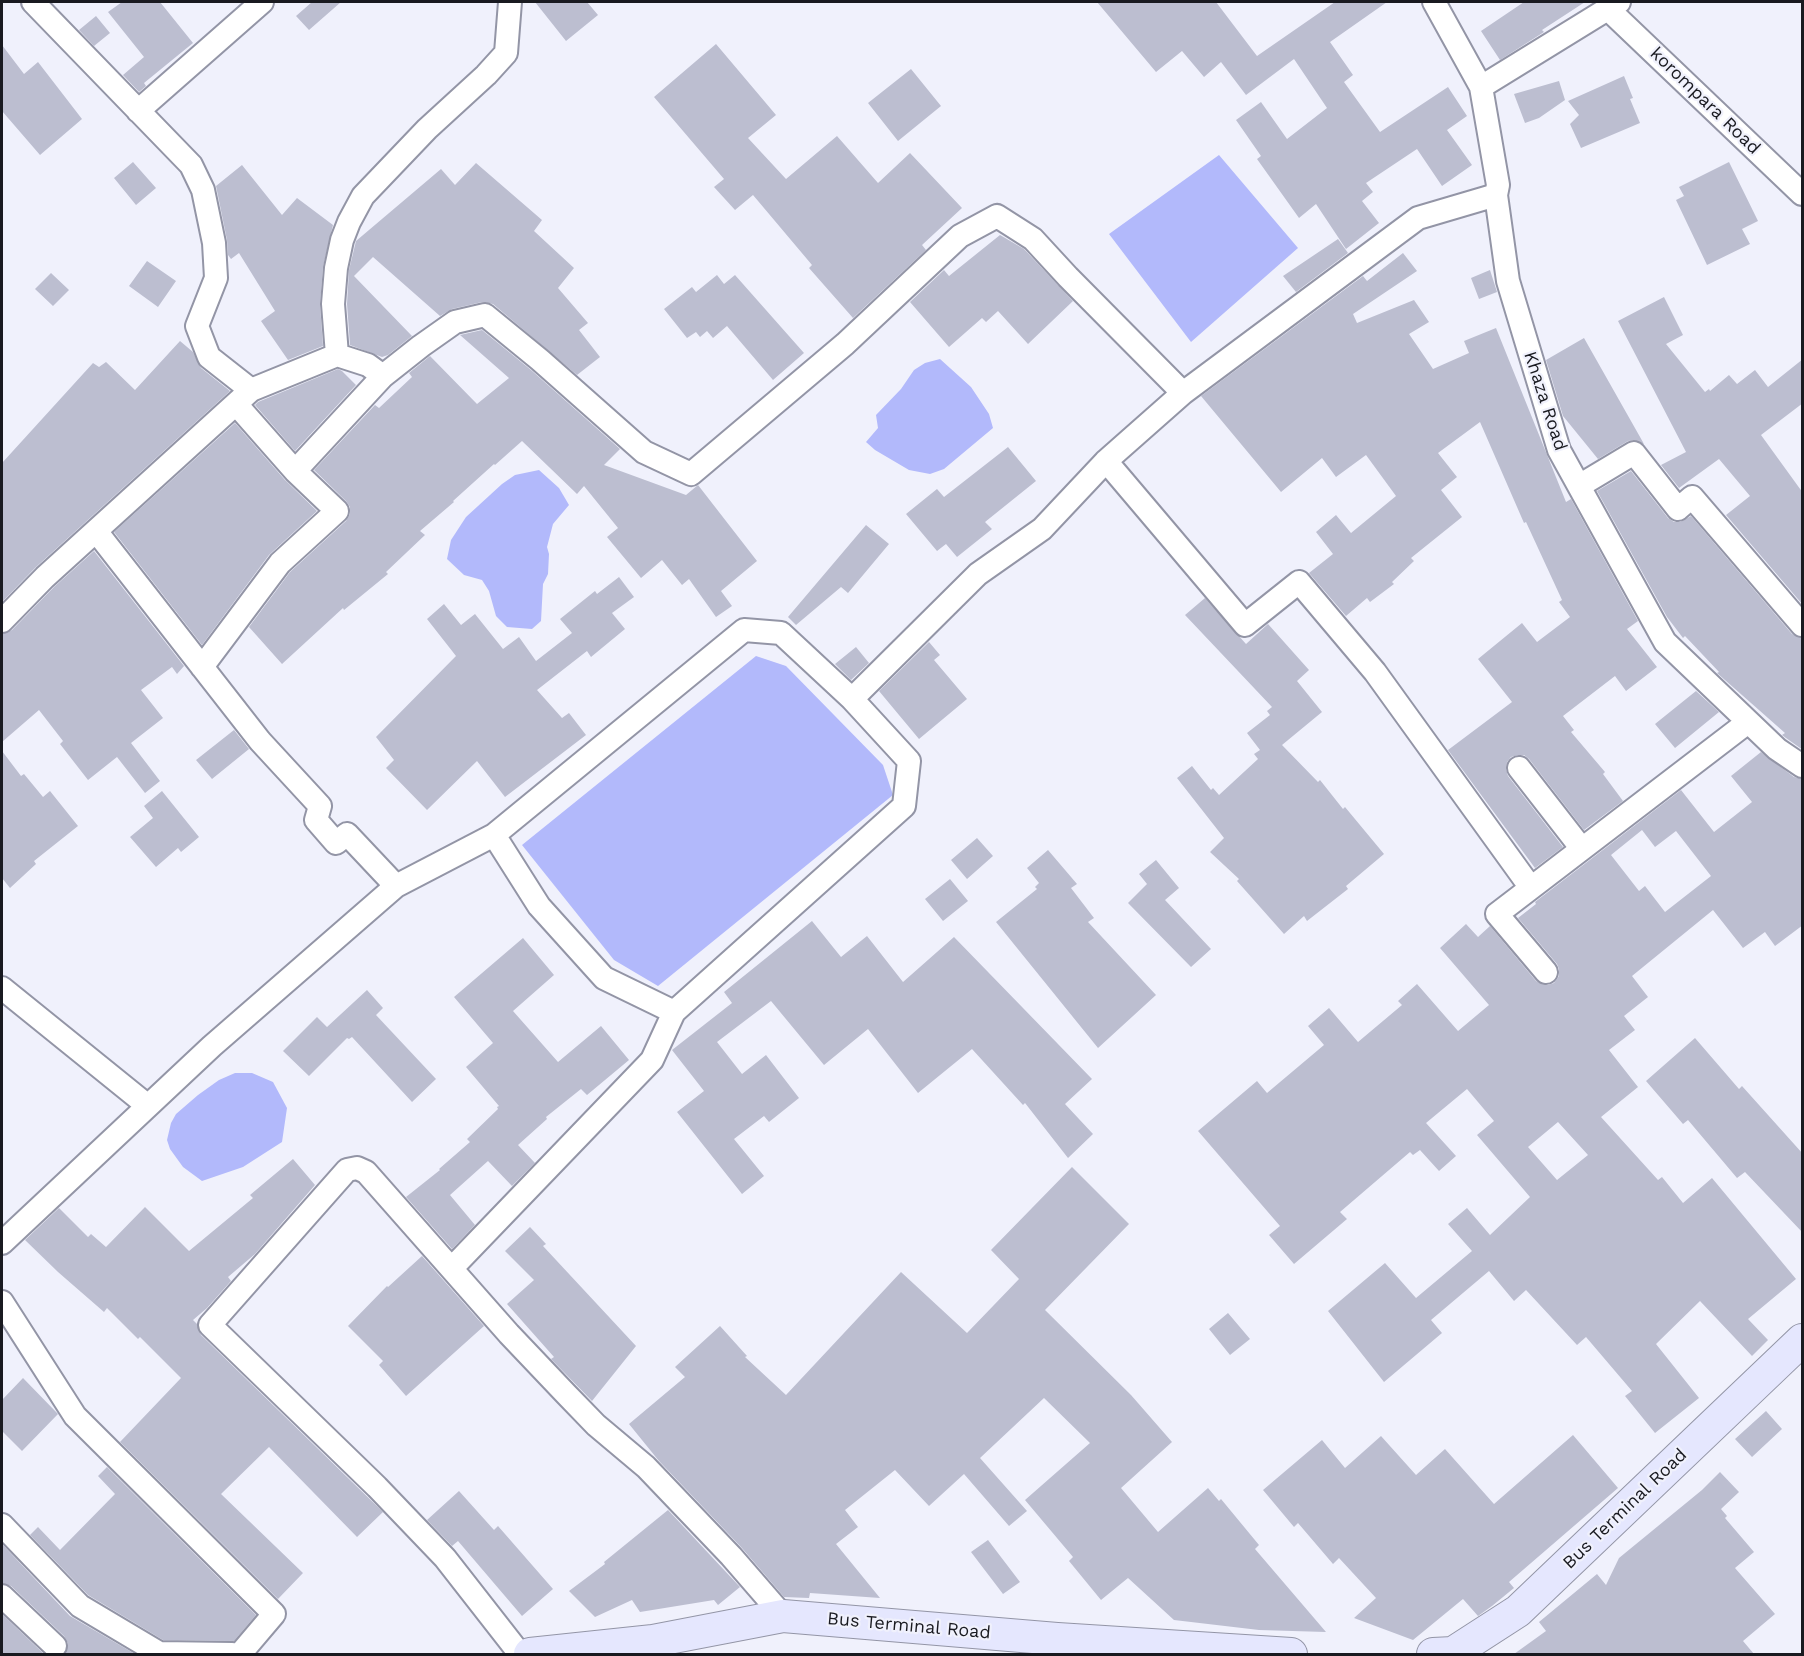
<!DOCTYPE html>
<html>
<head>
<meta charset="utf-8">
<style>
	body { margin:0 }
	#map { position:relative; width:1804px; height:1656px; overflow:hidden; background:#f0f1fc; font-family:"Work Sans",sans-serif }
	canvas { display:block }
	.frame { position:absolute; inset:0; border:3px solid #191a20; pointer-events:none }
</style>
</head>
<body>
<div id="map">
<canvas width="1804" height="1656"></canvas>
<div class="frame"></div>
</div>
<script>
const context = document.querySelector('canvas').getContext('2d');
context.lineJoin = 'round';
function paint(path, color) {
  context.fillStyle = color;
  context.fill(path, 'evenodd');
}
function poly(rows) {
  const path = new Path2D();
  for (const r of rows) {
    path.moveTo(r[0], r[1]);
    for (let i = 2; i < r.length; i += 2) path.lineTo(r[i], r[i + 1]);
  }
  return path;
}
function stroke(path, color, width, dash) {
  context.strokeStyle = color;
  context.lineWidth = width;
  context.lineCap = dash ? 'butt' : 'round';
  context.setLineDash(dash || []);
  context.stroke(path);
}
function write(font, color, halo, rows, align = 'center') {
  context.font = font + ' "Work Sans",sans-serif';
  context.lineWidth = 4.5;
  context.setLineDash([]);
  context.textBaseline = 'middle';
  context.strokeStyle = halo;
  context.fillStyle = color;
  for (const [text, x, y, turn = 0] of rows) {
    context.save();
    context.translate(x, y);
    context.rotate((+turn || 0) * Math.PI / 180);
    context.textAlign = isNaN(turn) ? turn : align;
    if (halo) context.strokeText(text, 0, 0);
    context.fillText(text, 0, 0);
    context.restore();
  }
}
paint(poly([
	[1219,155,1298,248,1191,342,1109,234],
	[940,359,971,387,989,414,993,428,944,469,930,474,909,470,875,450,866,442,878,428,876,415,901,389,914,370,925,363],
	[539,470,559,488,569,505,553,524,547,547,549,554,548,574,543,584,541,621,532,629,507,627,496,616,489,591,482,580,464,575,447,559,451,540,466,517,502,484,515,475],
	[756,656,786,666,883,765,893,795,658,986,614,960,522,845],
	[235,1073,252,1073,273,1082,287,1108,282,1142,243,1167,202,1181,183,1167,170,1149,167,1140,171,1123,176,1114,198,1095,219,1080]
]), '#b2b9fb');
paint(poly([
	[122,2,160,2,193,43,144,83,146,86,139,92,123,75,144,57,108,12],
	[312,2,341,2,309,30,296,16],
	[535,2,587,2,598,15,566,41],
	[1097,2,1216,2,1257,56,1335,2,1387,2,1330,42,1353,75,1344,82,1380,132,1448,87,1467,116,1447,130,1472,165,1442,186,1417,149,1366,183,1373,192,1362,201,1379,223,1346,249,1316,204,1299,218,1257,159,1261,156,1236,120,1261,102,1287,139,1327,108,1294,59,1246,95,1221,62,1204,77,1182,51,1156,72],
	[1524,2,1585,2,1542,30,1544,32,1500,60,1481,31],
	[96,16,110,33,94,46,79,30],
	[716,44,776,115,748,138,786,179,837,136,878,183,910,153,962,208,922,245,926,250,853,318,809,268,812,265,753,195,735,210,714,187,724,179,654,97],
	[2,45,24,74,38,62,82,119,40,155,2,111],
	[911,69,941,106,898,141,868,103],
	[1624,76,1633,98,1630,99,1640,123,1581,148,1570,124,1579,115,1568,101],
	[1559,81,1565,100,1539,118,1525,123,1514,94],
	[133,162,156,188,136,205,114,178],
	[1729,162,1758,221,1742,229,1750,244,1707,265,1676,200,1684,196,1679,187],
	[476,163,542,220,534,231,574,268,558,288,588,323,579,330,600,357,577,375,493,304,482,302,452,309,440,316,373,257,354,276,412,336,388,355,382,357,350,345,347,304,349,270,356,241,441,169,455,185],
	[242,165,282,215,297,198,333,225,323,267,320,305,323,346,288,360,261,321,275,311,239,253,231,259,228,255,227,240,216,186],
	[1000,235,1024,249,1073,301,1028,344,998,311,986,322,982,318,949,347,910,302,944,270,949,276],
	[1338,239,1348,253,1296,292,1283,276],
	[1403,253,1417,271,1353,314,1357,323,1414,300,1429,322,1409,334,1433,369,1469,353,1464,341,1496,328,1566,502,1571,499,1638,621,1627,629,1657,667,1626,691,1615,676,1563,716,1574,730,1571,732,1605,772,1603,774,1623,801,1584,830,1529,759,1524,755,1518,755,1511,757,1507,762,1506,769,1508,776,1563,847,1535,868,1448,750,1512,702,1478,659,1522,623,1537,642,1570,617,1559,602,1562,600,1526,522,1524,523,1480,422,1438,453,1457,477,1441,490,1462,517,1411,558,1414,561,1392,582,1394,584,1370,602,1367,598,1346,616,1309,573,1333,554,1316,532,1336,515,1351,533,1396,496,1366,455,1336,477,1322,458,1281,492,1201,396,1363,276,1367,281],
	[147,261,176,281,158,307,129,286],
	[1490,270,1497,292,1479,299,1471,278],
	[51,273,69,290,53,306,35,289],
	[717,275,724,284,735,275,804,353,773,380,727,326,713,338,707,331,700,337,696,332,687,338,664,309,692,287,696,292],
	[1664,297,1683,335,1666,344,1705,392,1709,389,1710,391,1729,375,1737,384,1755,370,1768,387,1803,359,1803,403,1761,435,1803,493,1803,605,1726,515,1750,496,1719,459,1679,488,1661,465,1686,452,1618,321],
	[482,330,531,370,620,449,604,465,686,495,698,485,757,561,721,591,732,606,716,617,689,579,682,585,662,560,641,578,607,537,618,528,584,486,577,494,522,441,495,465,494,464,453,501,454,502,420,531,425,535,386,572,388,574,344,610,343,608,282,664,249,627,290,572,346,521,350,514,350,507,346,501,314,470,375,405,379,408,412,377,409,373,430,356,477,404,509,378,460,335],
	[1584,338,1644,444,1634,440,1628,441,1598,459,1563,416,1546,360],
	[180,341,193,352,201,368,230,391,36,567,2,602,2,463,93,363,99,367,106,362,135,390],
	[338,369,342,371,356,385,295,451,255,405,258,402],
	[235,423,285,480,317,511,269,555,202,645,114,532],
	[1008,447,1036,481,985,522,992,529,957,557,946,544,937,551,906,514,937,489,944,497],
	[1631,471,1668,518,1674,522,1680,522,1691,516,1792,634,1803,638,1803,750,1786,738,1782,735,1785,733,1717,673,1719,672,1685,636,1683,638,1667,617,1597,491],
	[866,525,889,544,848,593,841,587,796,625,788,617],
	[94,551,184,666,177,674,172,667,141,690,163,718,131,743,160,781,145,793,117,757,88,780,60,744,63,741,39,710,2,742,2,634,12,630,54,587],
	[619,577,634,597,612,613,625,629,591,657,587,651,537,690,562,718,569,713,586,735,505,797,477,761,427,810,386,768,394,760,376,737,456,656,427,619,444,604,461,625,475,614,503,649,519,637,536,661,572,633,560,619,595,591,597,594],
	[1205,598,1246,644,1268,624,1309,670,1297,681,1322,712,1282,745,1318,782,1320,780,1343,809,1345,807,1384,854,1346,886,1348,889,1307,921,1304,916,1284,934,1237,881,1239,879,1210,852,1224,838,1177,778,1192,766,1211,790,1213,788,1219,795,1258,759,1254,754,1260,750,1247,733,1270,715,1267,711,1272,707,1185,615],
	[929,642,940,655,934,660,967,699,919,739,879,691],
	[856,647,869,663,851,680,835,664],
	[1696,691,1719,712,1675,748,1655,724],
	[234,730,249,749,212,779,196,760],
	[2,751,21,776,24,774,43,797,50,791,78,826,34,861,36,864,10,888,2,878],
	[1761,752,1794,777,1803,779,1803,925,1775,946,1765,932,1743,948,1713,910,1632,976,1648,997,1624,1016,1635,1030,1609,1050,1638,1087,1601,1117,1658,1180,1662,1177,1683,1203,1712,1178,1796,1279,1748,1319,1768,1340,1752,1356,1700,1301,1656,1344,1699,1398,1655,1433,1625,1396,1632,1391,1586,1337,1577,1345,1526,1290,1514,1301,1489,1271,1431,1320,1442,1333,1384,1382,1328,1311,1385,1263,1416,1298,1472,1251,1448,1224,1467,1208,1490,1235,1530,1197,1477,1135,1494,1121,1467,1089,1426,1123,1456,1156,1439,1171,1420,1150,1413,1155,1410,1152,1340,1212,1347,1219,1294,1264,1269,1235,1280,1226,1198,1131,1257,1081,1267,1093,1324,1045,1308,1026,1329,1008,1358,1042,1402,1005,1398,1001,1417,984,1458,1031,1489,1005,1440,948,1466,924,1478,937,1490,926,1536,981,1541,984,1548,985,1554,983,1559,976,1559,969,1557,964,1518,918,1536,904,1535,902,1681,790,1714,832,1752,802,1731,776],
	[1642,830,1655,847,1676,831,1711,876,1665,912,1645,886,1639,891,1611,855],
	[1558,1122,1588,1155,1557,1180,1528,1147],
	[162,791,199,837,181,852,178,848,156,867,130,837,153,818,144,806],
	[977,838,993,856,967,879,951,860],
	[1048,850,1077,884,1071,888,1094,918,1088,922,1156,995,1098,1048,996,922,1037,889,1035,887,1039,883,1027,868],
	[1156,860,1179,888,1165,900,1211,949,1191,967,1128,903,1147,884,1139,874],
	[950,879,968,901,943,921,925,899],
	[812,921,841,957,867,936,903,982,954,937,1092,1079,1065,1104,1093,1134,1068,1158,1025,1103,1023,1105,972,1049,918,1093,868,1029,824,1065,771,1001,717,1042,742,1074,766,1055,799,1098,769,1122,764,1116,734,1139,764,1176,742,1194,677,1112,704,1091,672,1050,732,1003,724,992],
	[523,938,554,975,513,1011,558,1062,601,1026,629,1060,587,1095,581,1089,546,1117,547,1119,518,1145,535,1163,512,1186,488,1161,450,1195,475,1225,452,1249,406,1197,440,1170,439,1169,470,1142,467,1139,498,1109,497,1107,499,1106,466,1067,493,1043,454,997],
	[367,990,383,1008,376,1015,436,1079,412,1102,352,1037,349,1039,347,1038,309,1076,283,1051,317,1017,327,1027],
	[1695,1038,1739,1089,1742,1086,1803,1154,1803,1233,1745,1172,1737,1178,1688,1120,1683,1124,1646,1081],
	[293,1159,315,1185,255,1254,228,1277,231,1281,207,1308,193,1320,197,1324,201,1335,383,1512,357,1537,269,1447,221,1494,303,1573,278,1599,120,1442,181,1378,140,1337,138,1339,107,1308,104,1312,58,1272,25,1240,59,1208,88,1237,91,1234,106,1247,145,1207,189,1251,253,1198,250,1195],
	[1072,1167,1129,1224,1045,1310,1131,1395,1172,1442,1121,1488,1158,1532,1208,1488,1219,1501,1221,1499,1259,1545,1255,1549,1326,1632,1259,1630,1174,1620,1128,1578,1101,1600,1069,1561,1073,1557,1025,1500,1090,1443,1044,1398,980,1458,1027,1511,1009,1526,964,1474,929,1506,895,1470,845,1510,858,1527,836,1544,880,1598,810,1593,809,1598,784,1597,741,1547,659,1461,629,1424,685,1377,675,1367,720,1326,747,1356,745,1357,786,1395,901,1272,967,1333,1019,1279,991,1250],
	[530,1227,546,1244,543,1246,636,1346,592,1401,551,1359,554,1357,507,1304,534,1280,505,1251],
	[422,1256,484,1326,406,1396,379,1365,383,1361,348,1326,387,1286,388,1287],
	[1228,1313,1250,1339,1230,1355,1209,1329],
	[23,1378,58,1414,22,1451,2,1431,2,1400],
	[1766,1411,1782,1429,1752,1457,1735,1439],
	[1573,1435,1618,1488,1509,1582,1514,1588,1492,1606,1478,1616,1463,1599,1413,1640,1354,1618,1376,1598,1339,1558,1333,1564,1298,1523,1294,1527,1263,1490,1322,1440,1345,1468,1381,1436,1416,1475,1445,1449,1494,1504],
	[107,1467,256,1615,234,1641,163,1640,88,1595,30,1535,38,1527,60,1550,115,1494,98,1476],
	[1720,1472,1739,1492,1721,1509,1727,1516,1725,1518,1754,1552,1735,1568,1775,1614,1743,1641,1754,1654,1514,1654,1546,1631,1539,1622,1597,1574,1606,1585,1619,1558,1702,1490],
	[459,1491,494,1530,498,1526,553,1589,522,1616,458,1541,452,1546,427,1520],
	[668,1510,740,1587,718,1605,714,1600,640,1612,632,1600,595,1617,569,1591,605,1564,604,1562],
	[988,1540,1020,1582,1003,1594,971,1552],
	[2,1544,70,1616,135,1654,65,1654,68,1643,64,1636,11,1586,2,1583],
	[2,1614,44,1654,2,1654]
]), '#bcbed0');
const street = poly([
	[33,2,191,165,203,190,214,243,216,278,197,326,209,357,251,390],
	[1434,2,1481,87,1498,185,1496,195,1508,281,1559,450,1665,642,1777,749,1802,766],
	[1608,9,1802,194],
	[1481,87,1619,2],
	[138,111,262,2],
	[337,355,368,365,383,376,421,346,455,322,485,315,540,360,644,452,691,474,845,344,960,236,997,216,1033,239,1068,277,1183,393],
	[236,404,295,471,383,376],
	[1106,461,1245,625,1299,582,1375,672,1531,888],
	[1579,486,1634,453,1678,509,1692,497,1802,625],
	[96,531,260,741,320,806,316,820,336,843,347,834,396,886],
	[2,621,45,577,251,390,337,355,333,304,336,268,342,240,349,222,363,196,427,129,486,75,506,53,510,2],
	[202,667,280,563,337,511,295,471],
	[852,699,978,574,1042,529,1106,461,1183,393,1418,218,1496,195],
	[1519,768,1582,849],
	[494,835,539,906,604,978,674,1012],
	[1546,972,1497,914,1748,722],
	[2,988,148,1106],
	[2,1243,212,1046,396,886,494,835,744,630,781,633,852,699,909,761,904,806,674,1012,652,1060,452,1268],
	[2,1302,75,1416,274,1614,240,1654],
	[2,1525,80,1606,159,1653,232,1654],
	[2,1596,55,1646],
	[520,1654,445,1558,377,1487,210,1325,347,1170,357,1168,366,1172,509,1334,566,1394,596,1425,646,1467,731,1556,783,1616]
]);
const secondary = poly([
	[530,1654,653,1641,783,1616,1057,1639,1291,1654],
	[1433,1654,1453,1653,1518,1611,1802,1340]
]);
stroke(street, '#9395a6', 26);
stroke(secondary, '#9395a6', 34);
stroke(street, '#fff', 22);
stroke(secondary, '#e5e7fe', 32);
write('18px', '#191a20', '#f0f1fc', [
	["korompara Road",1705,101,44],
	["Khaza Road",1545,401,72],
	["Bus Terminal Road",1625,1509,-44],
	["Bus Terminal Road",909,1626,5]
]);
</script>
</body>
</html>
